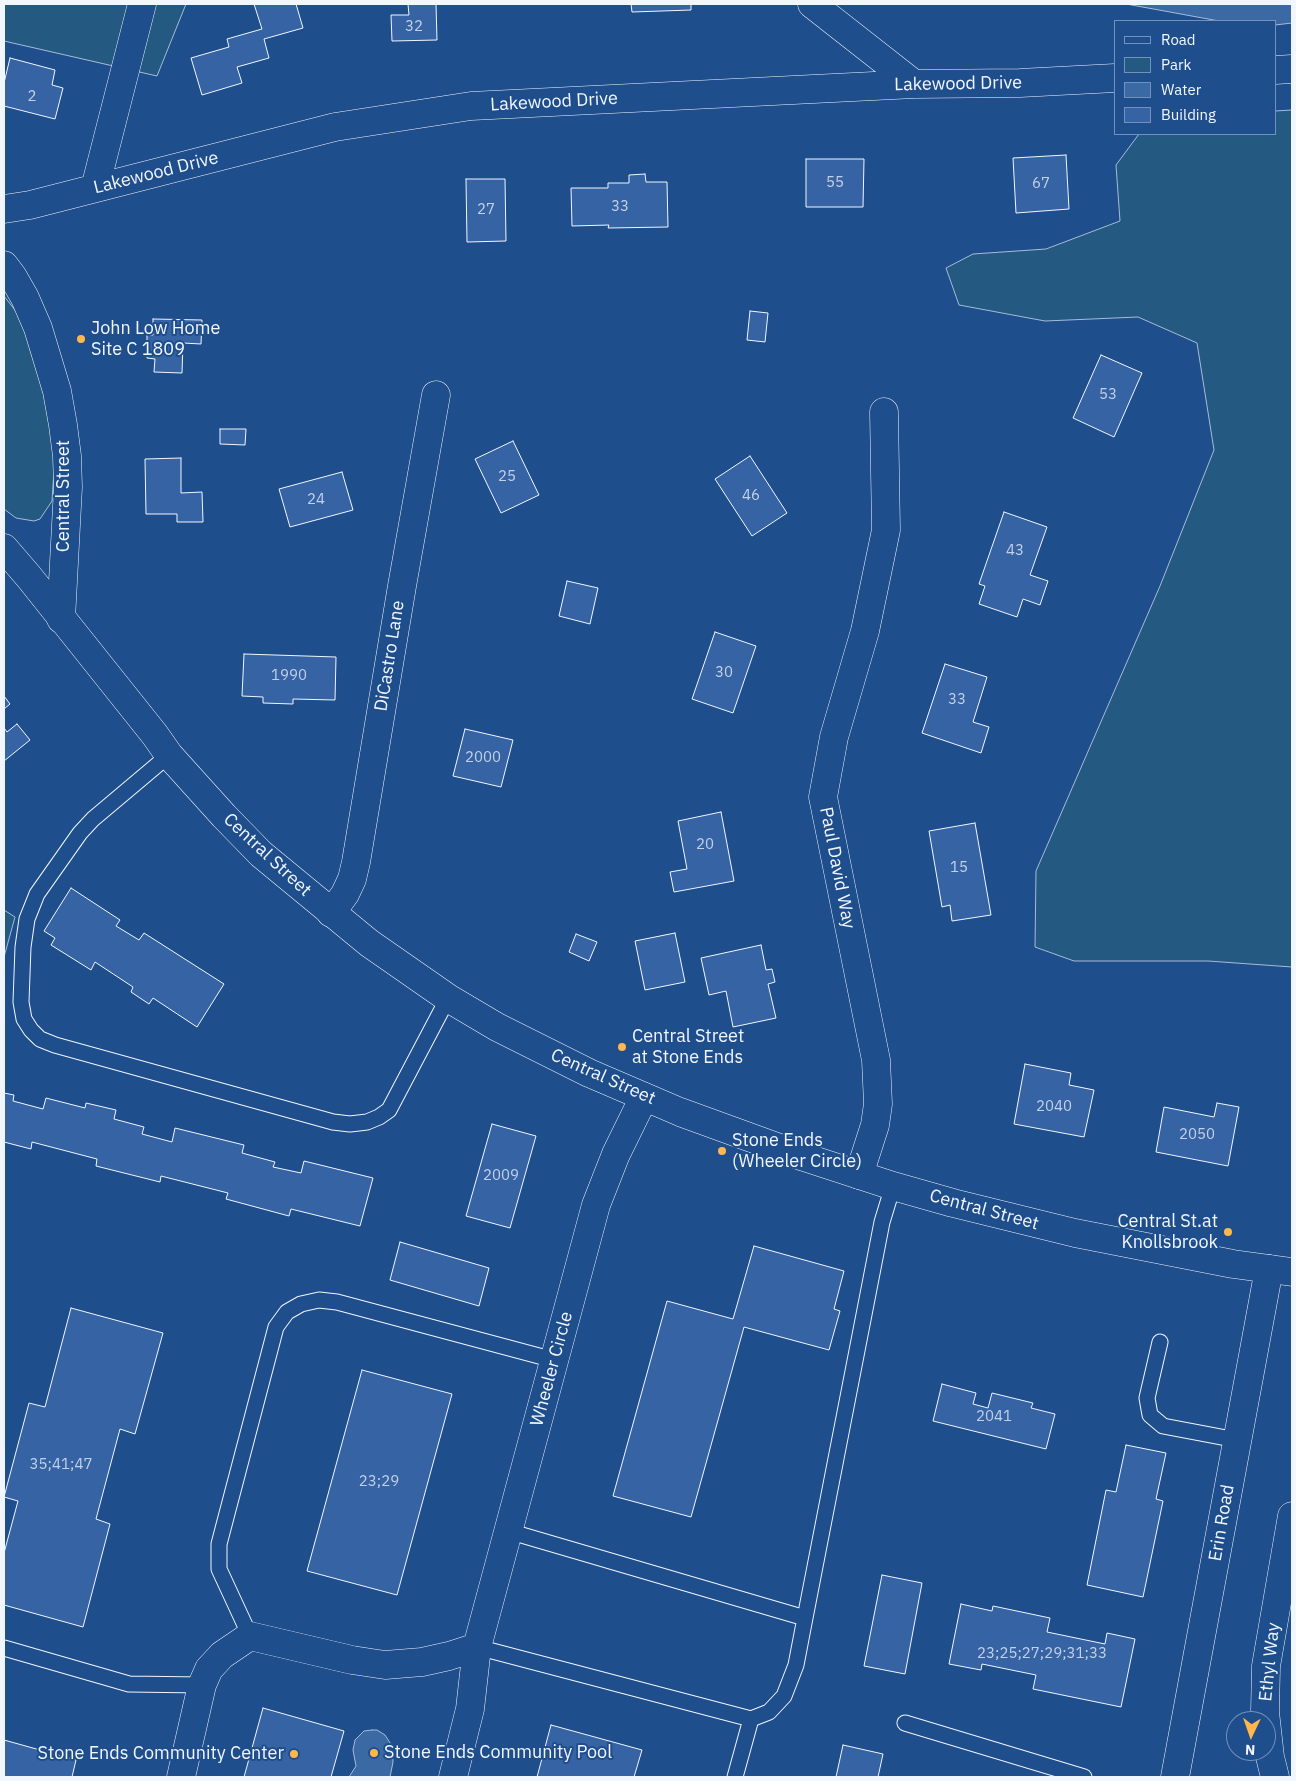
<!DOCTYPE html>
<html>
<head>
<meta charset="utf-8">
<style>
	body { margin:0 }
	#map { position:relative; width:1296px; height:1781px; overflow:hidden; background:#1f4e8c; font-family:"IBM Plex Sans",sans-serif }
	canvas { display:block }
	.frame { position:absolute; inset:0; border:5px solid #f2f6ff; pointer-events:none }
	.legend { position:absolute; left:1114px; top:20px; width:162px; height:115px; box-sizing:border-box; background:#1f4e8c; border:1px solid #7391ba; margin:0; padding:6px 9px; list-style:none; font-size:15px; color:#f2f6ff }
	.legend li { display:flex; align-items:center; gap:10px; height:25px }
	.legend b { width:25px; border:1px solid #7391ba }
	.north { position:absolute; left:1226px; top:1711px; width:50px; height:50px; box-sizing:border-box; background:#1f4e8c; border:1px solid #7391ba; border-radius:50%; rotate:183deg; font-size:14px; font-weight:700; line-height:20px; text-align:center; color:#f2f6ff }
	.north::after { content:''; display:block; margin:auto; width:18px; height:22px; background:#ffb74d; clip-path:polygon(50% 0,100% 100%,50% 72%,0 100%) }
</style>
</head>
<body>
<div id="map">
<canvas width="1296" height="1781"></canvas>
<div class="frame"></div>
<ul class="legend">
<li><b style="height:6px;background:#1f4e8c"></b>Road</li>
<li><b style="height:14px;background:#245a82"></b>Park</li>
<li><b style="height:14px;background:#3b69a3"></b>Water</li>
<li><b style="height:14px;background:#3563a3"></b>Building</li>
</ul>
<div class="north">N</div>
</div>
<script>
const context = document.querySelector('canvas').getContext('2d');
context.lineJoin = 'round';
function paint(path, color) {
  context.fillStyle = color;
  context.fill(path, 'evenodd');
}
function poly(rows) {
  const path = new Path2D();
  for (const r of rows) {
    path.moveTo(r[0], r[1]);
    for (let i = 2; i < r.length; i += 2) path.lineTo(r[i], r[i + 1]);
  }
  return path;
}
function stroke(path, color, width, dash) {
  context.strokeStyle = color;
  context.lineWidth = width;
  context.lineCap = dash ? 'butt' : 'round';
  context.setLineDash(dash || []);
  context.stroke(path);
}
function write(font, color, halo, rows, align = 'center') {
  context.font = font + ' "IBM Plex Sans",sans-serif';
  context.lineWidth = 4;
  context.setLineDash([]);
  context.textBaseline = 'middle';
  context.strokeStyle = halo;
  context.fillStyle = color;
  for (const [text, x, y, turn = 0] of rows) {
    context.save();
    context.translate(x, y);
    context.rotate((+turn || 0) * Math.PI / 180);
    context.textAlign = isNaN(turn) ? turn : align;
    if (halo) context.strokeText(text, 0, 0);
    context.fillText(text, 0, 0);
    context.restore();
  }
}
const green = poly([
	[4,4,186,4,157,76,4,41,4,4],
	[1292,110,1292,967,1208,961,1074,961,1035,947,1036,871,1160,586,1214,450,1197,343,1138,317,1045,321,959,305,946,268,973,254,1046,249,1120,221,1116,165,1139,134,1275,134,1275,111,1292,110],
	[4,296,18,314,25,329,41,380,55,455,52,501,40,519,34,521,16,518,4,509,4,296],
	[4,910,15,917,4,957,4,910]
]);
paint(green, '#245a82');
stroke(green, '#a8bbd7', 1);
const water = poly([
	[1126,4,1292,4,1292,23,1275,25,1275,21,1219,21,1126,4],
	[372,1730,377,1730,385,1735,392,1746,393,1762,390,1777,349,1777,356,1766,353,1750,355,1740,364,1731,372,1730]
]);
paint(water, '#3b69a3');
stroke(water, '#a8bbd7', 1);
const building = poly([
	[254,4,296,4,303,28,264,39,269,58,237,67,242,83,202,95,191,58,229,47,227,39,262,29,254,4],
	[408,4,436,4,437,40,392,41,391,15,409,15,408,4],
	[631,4,691,4,691,10,632,12,631,4],
	[10,58,55,70,52,85,63,88,55,119,4,106,4,83,10,58],
	[1066,155,1069,209,1016,213,1013,158,1066,155],
	[806,159,864,159,863,207,806,207,806,159],
	[645,174,646,182,667,182,668,227,608,228,609,225,572,226,571,188,608,188,608,183,629,183,629,175,645,174],
	[466,179,505,179,506,241,467,242,466,179],
	[750,311,768,313,765,342,747,340,750,311],
	[153,319,202,320,201,344,183,343,182,373,154,372,155,359,147,358,147,335,153,335,153,319],
	[1101,355,1142,373,1114,437,1073,418,1101,355],
	[220,429,246,429,245,445,220,444,220,429],
	[513,441,539,495,501,513,475,459,513,441],
	[750,456,787,513,752,536,715,479,750,456],
	[181,458,181,493,202,492,203,522,177,522,177,514,146,514,145,459,181,458],
	[342,472,353,510,290,527,279,489,342,472],
	[1004,512,1047,527,1030,575,1048,581,1040,605,1023,599,1017,617,979,604,985,586,979,584,1004,512],
	[567,581,598,588,590,624,559,616,567,581],
	[715,632,756,646,733,713,692,699,715,632],
	[244,654,336,657,335,700,293,699,293,704,263,703,263,697,242,696,244,654],
	[945,664,987,677,973,722,989,727,981,753,922,733,945,664],
	[4,696,10,704,4,709,4,696],
	[17,724,30,740,4,761,4,728,7,732,17,724],
	[465,729,513,740,501,787,453,776,465,729],
	[721,812,734,881,674,892,670,872,687,869,678,821,721,812],
	[975,823,991,915,952,921,950,905,942,907,929,831,975,823],
	[71,888,120,920,116,926,139,940,144,933,224,984,197,1027,153,998,149,1004,131,992,133,987,95,962,91,970,51,945,55,938,44,931,71,888],
	[675,933,685,982,645,990,635,941,675,933],
	[576,934,597,942,589,961,569,952,576,934],
	[761,945,766,970,772,969,775,982,768,984,776,1018,733,1027,726,991,709,995,701,958,761,945],
	[1025,1064,1071,1073,1069,1085,1094,1090,1084,1137,1014,1124,1025,1064],
	[4,1093,14,1095,13,1101,43,1109,46,1098,85,1108,86,1103,116,1110,114,1119,144,1127,142,1134,172,1142,175,1128,244,1145,242,1153,275,1162,273,1167,301,1173,304,1161,373,1178,360,1226,291,1209,289,1216,226,1199,228,1193,161,1176,160,1182,96,1166,97,1159,32,1142,31,1149,4,1142,4,1093],
	[1217,1103,1239,1107,1228,1166,1156,1152,1164,1107,1214,1117,1217,1103],
	[492,1124,536,1136,510,1228,466,1216,492,1124],
	[400,1242,489,1268,479,1306,390,1280,400,1242],
	[754,1246,844,1271,834,1309,840,1311,829,1350,744,1327,691,1517,613,1496,667,1301,733,1319,754,1246],
	[71,1308,163,1333,135,1434,120,1429,96,1519,110,1524,83,1627,4,1605,4,1553,18,1501,4,1497,29,1403,45,1407,71,1308],
	[362,1370,452,1394,397,1595,307,1571,362,1370],
	[942,1384,976,1393,973,1404,988,1408,992,1393,1033,1403,1031,1408,1055,1414,1046,1449,933,1421,942,1384],
	[1126,1445,1166,1453,1156,1499,1163,1501,1143,1597,1087,1585,1106,1490,1116,1492,1126,1445],
	[882,1575,922,1583,905,1674,864,1666,882,1575],
	[961,1604,992,1611,993,1606,1050,1618,1047,1632,1105,1644,1107,1633,1135,1639,1121,1707,1033,1689,1036,1675,982,1664,981,1670,949,1664,961,1604],
	[263,1708,344,1731,331,1777,244,1777,263,1708],
	[551,1725,642,1750,634,1777,537,1777,551,1725],
	[4,1740,76,1760,72,1777,4,1777,4,1740],
	[843,1745,883,1754,878,1777,836,1777,843,1745]
]);
paint(building, '#3563a3');
stroke(building, '#f2f6ff', 1);
const service = poly([
	[169,755,93,819,80,833,37,894,27,919,23,947,21,1002,24,1019,31,1030,40,1039,55,1045,333,1122,350,1124,367,1122,379,1117,389,1110,448,998],
	[1160,1342,1147,1398,1150,1415,1163,1426,1237,1440],
	[508,1531,805,1618,882,1222,893,1186],
	[250,1636,219,1569,219,1544,276,1327,287,1312,301,1304,319,1300,337,1302,554,1360],
	[477,1647,751,1719,735,1777],
	[4,1648,129,1684,202,1685],
	[751,1719,769,1712,784,1696,796,1665,805,1618],
	[905,1723,1084,1777]
]);
const minor = poly([
	[812,4,914,84],
	[1275,70,1292,69],
	[95,188,142,4],
	[4,209,30,205,335,127,471,106,914,84,1020,83,1115,78],
	[4,265,13,277,25,298,38,328,57,391,63,425,67,456,68,487,61,619],
	[331,913,345,894,352,879,356,862,402,586,436,395],
	[859,1175,875,1125,878,1104,876,1060,823,797,834,737,865,631,886,530,884,412],
	[181,1777,202,1685,209,1669,222,1655,250,1636,352,1660,385,1665,422,1662,449,1656,477,1647],
	[453,1777,470,1709,477,1647,596,1205,616,1154,644,1097],
	[1175,1777,1269,1269],
	[1275,1777,1270,1757,1265,1712,1266,1666,1292,1516]
]);
const secondary = poly([
	[4,548,29,577,155,735,169,755,224,816,261,854,369,943,448,998,497,1027,589,1073,680,1112,804,1157,893,1186,953,1203,1075,1233,1233,1264,1292,1272]
]);
stroke(service, '#f2f6ff', 17);
stroke(minor, '#f2f6ff', 29);
stroke(secondary, '#f2f6ff', 29);
stroke(service, '#1f4e8c', 15);
stroke(minor, '#1f4e8c', 28);
stroke(secondary, '#1f4e8c', 28);
for (const [x, y, r, color] of [
	[81,339,5,"#ffb74d"],
	[622,1047,5,"#ffb74d"],
	[722,1151,5,"#ffb74d"],
	[1228,1232,5,"#ffb74d"],
	[374,1753,5,"#ffb74d"],
	[294,1754,5,"#ffb74d"]
]) {
  const dot = new Path2D();
  dot.arc(x, y, r, 0, 2 * Math.PI);
  context.fillStyle = color;
  context.fill(dot);
  stroke(dot, '#1f4e8c', 2);
}
write('15px', '#c3d1e8', null, [
	["32",414,27],
	["2",32,97],
	["55",835,183],
	["67",1041,184],
	["33",620,207],
	["27",486,210],
	["53",1108,395],
	["25",507,477],
	["46",751,496],
	["24",316,500],
	["43",1015,551],
	["30",724,673],
	["1990",289,676],
	["33",957,700],
	["2000",483,758],
	["20",705,845],
	["15",959,868],
	["2040",1054,1107],
	["2050",1197,1135],
	["2009",501,1176],
	["2041",994,1417],
	["35;41;47",61,1465],
	["23;29",379,1482],
	["23;25;27;29;31;33",1042,1654]
]);
write('18px', '#f2f6ff', '#1f4e8c', [
	["Lakewood Drive",958,84,-1],
	["Lakewood Drive",554,102,-3],
	["Lakewood Drive",156,173,-14],
	["Central Street",64,496,-90],
	["DiCastro Lane",390,656,-81],
	["Central Street",267,855,43],
	["Paul David Way",837,868,79],
	["Central Street",603,1077,24],
	["Central Street",984,1210,15],
	["Wheeler Circle",552,1369,-75],
	["Erin Road",1222,1523,-80],
	["Ethyl Way",1270,1662,-84]
]);
write('18px', '#f2f6ff', '#1f4e8c', [
	["John Low Home",91,329],
	["Site C 1809",91,350],
	["Central Street",632,1037],
	["at Stone Ends",632,1058],
	["Stone Ends",732,1141],
	["(Wheeler Circle)",732,1162],
	["Central St.at",1218,1222,"right"],
	["Knollsbrook",1218,1243,"right"],
	["Stone Ends Community Pool",384,1753],
	["Stone Ends Community Center",284,1754,"right"]
], 'left');
</script>
</body>
</html>
